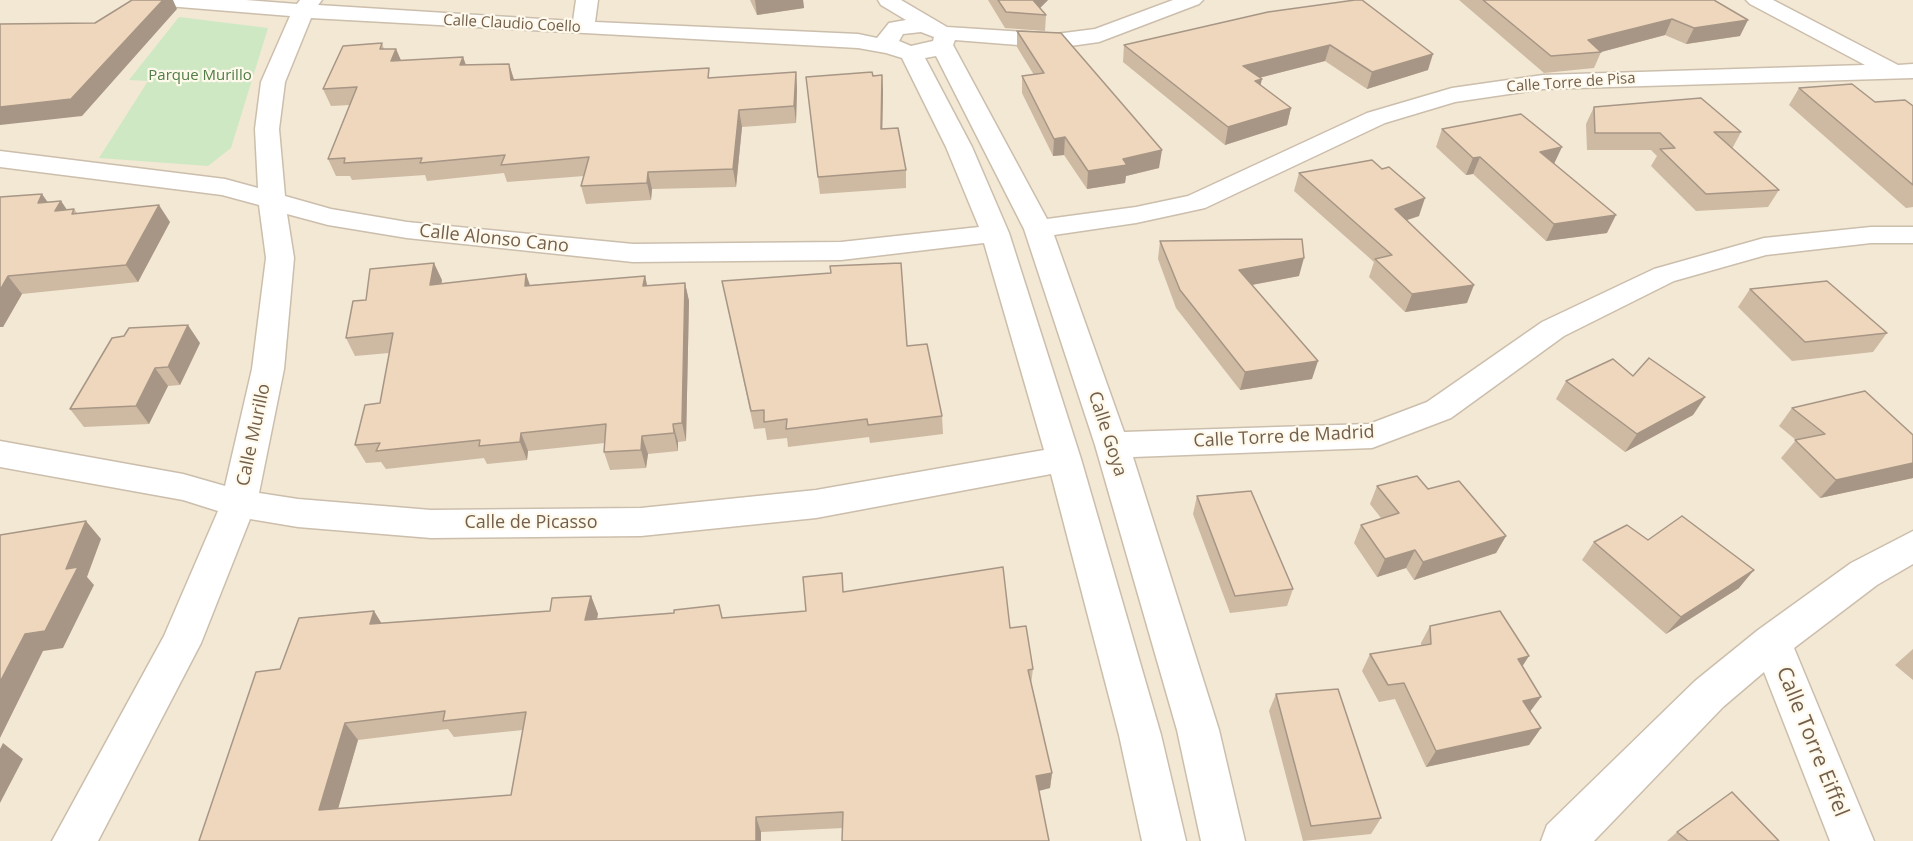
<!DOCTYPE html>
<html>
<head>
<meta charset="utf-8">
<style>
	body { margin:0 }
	canvas { display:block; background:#fbf5e5 }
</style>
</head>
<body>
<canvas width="1913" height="841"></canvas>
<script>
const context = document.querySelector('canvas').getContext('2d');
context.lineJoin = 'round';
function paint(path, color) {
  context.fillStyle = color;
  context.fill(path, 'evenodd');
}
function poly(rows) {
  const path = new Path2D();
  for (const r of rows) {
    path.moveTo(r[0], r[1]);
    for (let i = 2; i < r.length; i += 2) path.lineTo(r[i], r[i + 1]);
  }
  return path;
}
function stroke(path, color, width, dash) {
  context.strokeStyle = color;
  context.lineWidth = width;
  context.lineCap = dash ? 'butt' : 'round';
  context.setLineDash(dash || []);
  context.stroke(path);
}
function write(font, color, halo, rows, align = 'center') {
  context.font = font + ' "Open Sans",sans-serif';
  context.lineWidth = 4.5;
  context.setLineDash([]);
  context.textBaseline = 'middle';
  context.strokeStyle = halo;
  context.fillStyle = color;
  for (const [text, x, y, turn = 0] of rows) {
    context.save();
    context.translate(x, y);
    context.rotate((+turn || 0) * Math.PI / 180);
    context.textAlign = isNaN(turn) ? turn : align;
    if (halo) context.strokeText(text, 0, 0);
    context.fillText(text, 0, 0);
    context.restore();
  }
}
paint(poly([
	[0,0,1913,0,1913,841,0,841]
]), '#f2e8d4');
paint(poly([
	[179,17,268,28,231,148,208,166,99,158,148,81,129,80]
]), '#cee8c4');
const minor = poly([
	[156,0,246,0,297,4,300,0,322,0,318,5,573,21,576,0,598,0,595,22,858,34,877,38,889,23,906,20,881,5,878,0,901,0,947,27,1056,34,1095,29,1173,0,1203,0,1199,4,1099,42,1056,48,955,40,953,45,1047,219,1136,207,1188,196,1367,113,1452,88,1543,75,1865,65,1750,4,1746,0,1773,0,1898,65,1913,64,1913,78,1543,89,1455,102,1385,123,1205,208,1136,223,1054,235,1124,432,1369,424,1427,402,1542,322,1654,269,1764,238,1871,227,1913,227,1913,243,1871,243,1766,255,1674,281,1564,336,1451,418,1372,448,1133,457,1219,730,1245,841,1201,841,1177,730,1095,445,1024,229,936,56,925,58,972,147,1009,233,1081,459,1161,735,1186,841,1142,841,1119,735,1051,474,816,518,641,536,431,538,298,527,250,519,201,643,98,841,52,841,164,636,218,511,183,500,0,467,0,441,183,474,225,486,252,369,266,258,259,205,222,195,0,167,0,151,225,179,258,188,255,129,261,82,290,16,167,6,160,4,156,0],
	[311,18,858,48,886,53,902,58,946,147,979,227,841,242,633,244,407,222,331,209,285,196,279,129,285,82,311,18],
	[921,32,934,37,933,41,911,46,899,41,903,34,921,32],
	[287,214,328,225,407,238,633,262,841,260,984,243,1044,450,816,490,641,508,431,510,298,499,259,493,284,369,294,258,287,214],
	[1913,531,1913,564,1877,585,1794,648,1874,841,1830,841,1764,672,1723,707,1594,841,1541,841,1547,825,1695,681,1758,630,1851,563,1913,531]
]);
stroke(minor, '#ccbeac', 3);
paint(minor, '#fff');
paint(poly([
	[750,0,803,0,804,8,757,15],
	[988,0,1048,0,1040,8,1046,15,1045,31,1005,28],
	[1459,0,1714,0,1740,36,1686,44,1665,35,1601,52,1594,68,1544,73],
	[1268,12,1428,70,1367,89,1325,61,1259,78,1261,85,1291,108,1287,125,1225,145,1123,62,1124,45],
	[1017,31,1159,168,1126,176,1125,183,1087,189,1064,155,1053,156,1022,93,1022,76,1034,75,1017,47],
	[382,43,384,49,396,49,401,61,463,57,466,65,509,64,514,79,711,78,796,72,797,88,796,123,742,127,736,187,652,189,651,200,586,204,581,186,584,176,507,182,504,173,427,181,425,175,352,180,350,176,336,176,328,159,350,105,331,106,323,89],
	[882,75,883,92,882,129,906,170,906,188,820,194,806,77],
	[1799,88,1875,102,1913,106,1913,207,1906,208,1789,105],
	[1594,107,1741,132,1732,149,1779,190,1768,207,1696,211,1651,166,1657,156,1651,150,1587,150,1586,124],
	[1442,129,1554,164,1607,233,1546,241,1473,174,1466,175,1436,147],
	[1299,173,1419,216,1407,220,1467,303,1405,312,1369,277,1374,262,1294,191],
	[0,197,48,202,61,201,67,210,74,209,77,213,170,222,138,282,22,294,3,327,0,327],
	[1160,241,1299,276,1252,285,1312,379,1240,390,1176,308,1158,259],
	[526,274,530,285,645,276,647,286,685,283,689,301,686,441,678,442,678,451,648,454,646,468,610,470,604,452,605,443,528,451,527,460,487,464,484,458,386,469,381,462,366,463,355,445,380,403,389,353,355,356,346,338,366,300,442,280,441,284],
	[722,281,907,346,942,416,943,434,870,443,869,437,788,447,787,438,767,440,765,428,754,429],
	[1750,289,1887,333,1873,352,1792,361,1738,307],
	[200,343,180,385,168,386,149,424,84,427,70,409],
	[1566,381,1705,397,1693,415,1625,452,1556,399],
	[1792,408,1913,435,1913,478,1820,498,1781,458,1796,440,1779,426],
	[1377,486,1428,489,1506,536,1496,553,1414,580,1406,568,1377,577,1354,543,1361,525,1381,518,1370,504],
	[1197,496,1293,589,1287,606,1230,613,1193,514],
	[1648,540,1739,588,1666,634,1582,560,1594,542],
	[844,591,1010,628,1033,669,1031,684,1052,773,1050,788,843,828,761,832,199,841,280,669,374,611,381,623,550,611,591,596,598,614,597,619,723,618,806,611],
	[448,729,454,737,523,730,511,795,338,809,358,740],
	[1430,626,1523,666,1530,712,1541,728,1529,745,1426,767,1395,699,1379,702,1362,671,1370,654,1421,646,1421,643],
	[1913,649,1913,680,1895,665],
	[1276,694,1381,818,1371,834,1303,841,1269,711],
	[1677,832,1779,841,1667,841]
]), '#ceb9a3');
paint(poly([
	[163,0,173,0,177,9,82,116,0,125,0,107],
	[755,0,803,0,804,8,757,15],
	[1033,0,1048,0,1034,14],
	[1672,19,1665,35,1601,52,1588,40],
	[1748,20,1740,36,1686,44,1694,28],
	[1330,45,1325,61,1239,83,1243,66],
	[396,49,403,65,391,61],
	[1433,54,1428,70,1367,89,1372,72],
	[463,57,469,74,460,65],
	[509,64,514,80,511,80],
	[796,72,797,88,796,123,794,106],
	[882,75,883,92,882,147,881,129],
	[1262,79,1258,96,1255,81],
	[1291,108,1287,125,1225,145,1228,127],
	[739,110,742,127,736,187,733,169],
	[1065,137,1064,155,1053,156,1054,139],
	[1562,147,1554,164,1540,152],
	[1162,150,1159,168,1126,176,1125,183,1087,189,1088,171,1123,159],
	[1480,157,1473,174,1466,175,1473,158],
	[648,172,652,189,651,200,647,183],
	[42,194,54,211,38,203],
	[1425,198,1419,216,1389,226,1395,209],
	[61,201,73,219,55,211],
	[159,205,170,222,138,282,126,265],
	[1616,215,1607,233,1546,241,1554,224],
	[1304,258,1299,276,1235,288,1239,270],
	[434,263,442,280,438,303,430,285],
	[526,274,532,292,525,286],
	[8,276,22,294,3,327,0,327,0,290],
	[645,276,649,294,643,286],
	[685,283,689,301,686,441,682,423],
	[1474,285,1467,303,1405,312,1412,294],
	[188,325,200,343,180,385,168,367],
	[1318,361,1312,379,1240,390,1245,372],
	[155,368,168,386,149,424,136,406],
	[1705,397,1693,415,1625,452,1637,434],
	[673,424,678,442,678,451,674,433],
	[521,433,528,451,527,460,520,442],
	[642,436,648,454,646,468,641,450],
	[1913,463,1913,478,1820,498,1836,480],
	[86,521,101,539,87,577,94,585,63,648,43,651,0,738,0,682,25,634,66,569],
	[1506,536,1496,553,1414,580,1423,562],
	[1415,550,1406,568,1377,577,1385,559],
	[1754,570,1739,588,1666,634,1681,617],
	[591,596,598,614,593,637,585,620],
	[374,611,385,629,370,624],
	[1529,656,1518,673,1518,659],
	[1541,697,1529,713,1523,701],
	[345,723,358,740,333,826,319,810],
	[1541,728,1529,745,1426,767,1436,751],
	[3,743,23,759,0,803,0,749],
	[1052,773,1050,788,1035,792,1036,776],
	[756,817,761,832,761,841,756,841]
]), '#a79685');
const building = poly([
	[132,0,163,0,71,99,0,107,0,24,95,23,132,0],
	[998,0,1033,0,1046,15,1006,12,998,0],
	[1355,0,1362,0,1433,54,1372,72,1330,45,1243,66,1262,79,1255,81,1291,108,1228,127,1124,45,1268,12,1355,0],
	[1483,0,1714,0,1748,20,1694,28,1672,19,1588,40,1601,52,1551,56,1483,0],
	[1017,31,1061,33,1162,150,1123,159,1127,165,1088,171,1065,137,1054,139,1022,76,1044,73,1017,31],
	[382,43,380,49,396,49,391,61,463,57,460,65,509,64,511,80,709,68,708,78,796,72,794,106,739,110,733,169,648,172,647,183,581,186,589,157,501,165,505,155,420,163,422,158,344,163,345,158,328,159,357,87,323,89,343,46,382,43],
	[872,72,873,76,882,75,881,129,898,128,906,170,818,177,806,77,872,72],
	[1852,84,1875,102,1905,100,1913,106,1913,185,1799,88,1852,84],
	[1701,98,1741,132,1714,132,1779,190,1706,194,1660,149,1675,148,1660,133,1595,133,1594,107,1701,98],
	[1521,114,1562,147,1540,152,1616,215,1554,224,1480,157,1473,158,1442,129,1521,114],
	[1372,160,1382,169,1389,167,1425,198,1395,209,1474,285,1412,294,1375,259,1392,255,1299,173,1372,160],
	[42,194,38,203,61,201,55,211,74,209,72,214,159,205,126,265,8,276,0,290,0,197,42,194],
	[1302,239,1304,258,1239,270,1318,361,1245,372,1180,290,1160,241,1302,239],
	[434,263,430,285,526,274,525,286,645,276,643,286,685,283,682,423,673,424,674,433,642,436,641,450,604,452,606,424,521,433,520,442,479,446,480,440,376,451,380,443,355,445,365,405,380,403,393,333,346,338,353,301,366,300,370,269,434,263],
	[901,263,907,346,927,344,942,416,868,425,867,419,786,429,787,419,764,422,764,410,751,411,722,281,831,273,830,266,901,263],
	[1827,281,1887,333,1805,342,1750,289,1827,281],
	[188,325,168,367,155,368,136,406,70,409,112,338,124,336,129,328,188,325],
	[1649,358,1705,397,1637,434,1566,381,1613,359,1633,376,1649,358],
	[1865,391,1913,435,1913,463,1836,480,1795,440,1825,434,1792,408,1865,391],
	[1417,476,1428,489,1459,481,1506,536,1423,562,1415,550,1385,559,1361,525,1399,513,1377,486,1417,476],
	[1251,491,1293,589,1235,596,1197,496,1251,491],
	[1682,516,1754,570,1681,617,1594,542,1627,525,1648,540,1682,516],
	[86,521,66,569,78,567,45,631,25,634,0,682,0,535,86,521],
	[1003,567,1010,628,1026,626,1033,669,1028,670,1052,773,1036,776,1049,841,842,841,843,812,756,817,756,841,199,841,256,672,280,669,299,618,374,611,370,624,550,611,552,598,591,596,585,620,674,613,674,610,719,605,722,618,806,611,803,577,842,573,843,592,1003,567],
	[445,711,443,721,526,712,511,795,319,810,345,723,445,711],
	[1500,611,1529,656,1518,659,1541,697,1523,701,1541,728,1436,751,1404,683,1388,685,1370,654,1431,644,1430,626,1500,611],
	[1338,689,1381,818,1311,826,1276,694,1338,689],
	[1732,792,1779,841,1688,841,1677,832,1732,792]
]);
paint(building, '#efd7be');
stroke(building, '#a79685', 1.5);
write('15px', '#725e4b', '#fef9eb', [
	["Calle Claudio Coello",512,24,3],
	["Calle Torre de Pisa",1571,83,-4]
]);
write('15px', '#517d47', '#fef9eb', [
	["Parque Murillo",200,76]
]);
write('18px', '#725e4b', '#fef9eb', [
	["Calle Alonso Cano",494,239,6],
	["Calle Goya",1107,434,72],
	["Calle Murillo",254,435,-78],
	["Calle Torre de Madrid",1284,437,-3],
	["Calle de Picasso",531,523]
]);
write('21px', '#725e4b', '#fef9eb', [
	["Calle Torre Eiffel",1812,742,68]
]);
</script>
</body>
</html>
